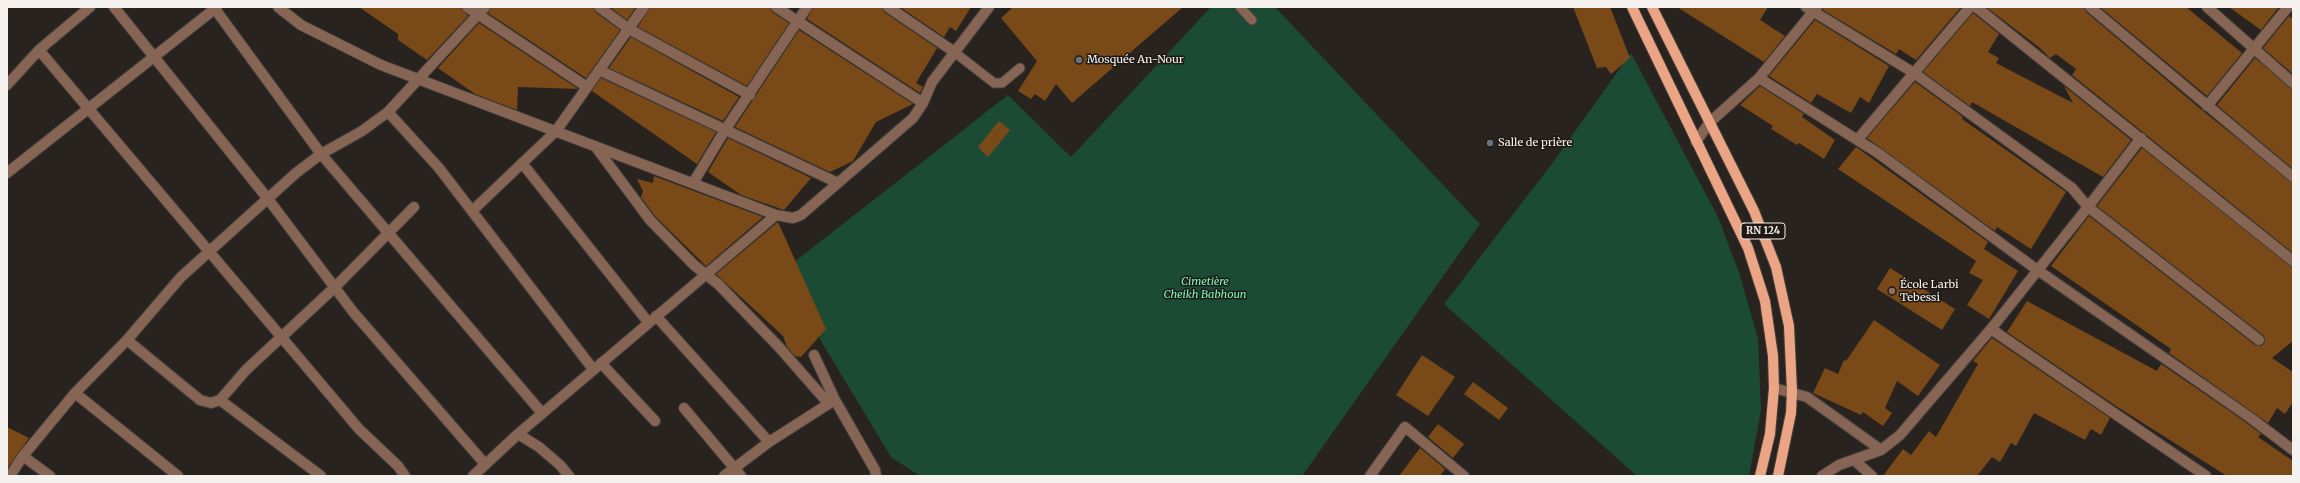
<!DOCTYPE html>
<html>
<head>
<meta charset="utf-8">
<style>
	body { margin:0 }
	#map { position:relative; width:2300px; height:483px; overflow:hidden; background:#28231f; font-family:Merriweather,serif }
	canvas { display:block }
	.frame { position:absolute; inset:0; border:8px solid #f5f1ee; pointer-events:none }
</style>
</head>
<body>
<div id="map">
<canvas width="2300" height="483"></canvas>
<div class="frame"></div>
</div>
<script>
const context = document.querySelector('canvas').getContext('2d');
context.lineJoin = 'round';
function paint(path, color) {
  context.fillStyle = color;
  context.fill(path, 'evenodd');
}
function poly(rows) {
  const path = new Path2D();
  for (const r of rows) {
    path.moveTo(r[0], r[1]);
    for (let i = 2; i < r.length; i += 2) path.lineTo(r[i], r[i + 1]);
  }
  return path;
}
function stroke(path, color, width, dash) {
  context.strokeStyle = color;
  context.lineWidth = width;
  context.lineCap = dash ? 'butt' : 'round';
  context.setLineDash(dash || []);
  context.stroke(path);
}
function write(font, color, halo, rows, align = 'center') {
  context.font = font + ' Merriweather,serif';
  context.lineWidth = 3;
  context.setLineDash([]);
  context.textBaseline = 'middle';
  context.strokeStyle = halo;
  context.fillStyle = color;
  for (const [text, x, y, turn = 0] of rows) {
    context.save();
    context.translate(x, y);
    context.rotate((+turn || 0) * Math.PI / 180);
    context.textAlign = isNaN(turn) ? turn : align;
    if (halo) context.strokeText(text, 0, 0);
    context.fillText(text, 0, 0);
    context.restore();
  }
}
paint(poly([
	[1211,7,1275,7,1480,224,1302,476,920,476,891,457,821,341,793,263,1008,95,1071,157],
	[1631,53,1718,217,1740,275,1758,339,1761,410,1749,476,1637,476,1444,304,1554,161]
]), '#1c4b35');
paint(poly([
	[359,7,461,7,468,16,427,60,398,40,398,34],
	[491,7,593,7,595,12,620,30,586,78,488,13],
	[610,7,636,7,627,20],
	[650,7,770,7,772,12,789,23,747,86,638,27],
	[813,7,882,7,884,12,937,48,916,83,923,87,920,93,807,19],
	[900,7,971,7,956,31,950,27,944,37],
	[1013,7,1183,7,1072,103,1056,84,1045,101,1035,94,1031,99,1018,91,1037,61,1001,18],
	[1573,7,1610,7,1630,58,1611,74,1606,67,1597,68],
	[1677,7,1768,7,1760,20,1785,36,1764,62],
	[1823,7,1961,7,1916,60,1899,49,1896,54,1823,10],
	[1986,7,2084,7,2086,12,2203,111,2293,183,2293,253,2072,75,2076,69,2056,54,2050,58,2040,48],
	[2100,7,2186,7,2242,53,2207,96],
	[2229,7,2276,7,2278,8,2261,30],
	[1973,13,1999,34,1988,52,1999,58,1996,63,2073,103,2064,86,2131,140,2103,177,1972,102,1970,106,1923,72],
	[2289,16,2293,19,2293,74,2263,48],
	[1815,20,1889,66,1869,103,1860,97,1851,113,1817,94,1811,103,1769,76],
	[479,23,578,89,518,87,517,110,475,94,438,68],
	[799,30,913,104,876,122,853,161,830,172,735,127],
	[631,37,739,97,723,121,609,68],
	[2255,58,2293,89,2293,169,2217,105],
	[601,78,716,132,697,164,592,91],
	[1915,82,1963,117,1962,119,2066,192,2031,249,1997,227,1995,231,1867,138],
	[1760,86,1804,114,1802,117,1835,140,1824,159,1799,143,1797,145,1771,129,1773,126,1740,105],
	[999,121,1010,130,988,157,978,147],
	[728,138,811,178,784,210,741,195,708,172],
	[1856,147,1988,242,1984,249,2018,271,1989,319,1967,305,1983,280,1969,273,1976,261,1838,169],
	[2142,148,2293,267,2293,341,2272,358,2293,372,2293,402,2285,414,2277,408,2268,423,2169,353,2171,349,2051,266,2089,216,2255,345,2261,346,2264,344,2265,338,2263,335,2097,206],
	[654,176,763,217,706,266,655,216,641,197,643,191,637,179,653,183],
	[778,222,826,329,801,357,795,356,787,347,783,336,716,274],
	[1890,268,1955,309,1942,330,1877,289],
	[2027,301,2157,371,2161,364,2244,421,2261,434,2258,437,2293,461,2293,476,2227,476,2116,406,2007,332],
	[1874,320,1940,365,1918,396,1897,381,1885,408,1892,413,1883,426,1863,412,1861,415,1813,393,1825,368,1838,374,1844,360,1846,361],
	[1992,338,2110,418,2101,435,2091,429,2085,440,2034,413,2016,446,2011,443,2000,462,1992,457,1977,476,1883,476,1903,449,1911,455,1929,431,1936,437,1978,364,1973,361],
	[1422,355,1455,377,1428,416,1396,395],
	[1473,382,1508,408,1499,420,1464,394],
	[1438,424,1464,444,1453,458,1428,437],
	[7,427,29,438,7,469],
	[1420,448,1445,469,1440,476,1399,476]
]), '#794917');
const lane = poly([
	[1240,7,1252,20],
	[953,51,994,83,1002,83,1020,68]
]);
const street = poly([
	[114,7,268,199,354,313,485,464],
	[278,7,301,25,381,65,776,215,793,218,801,215,913,118,923,103,932,82,989,7],
	[467,7,587,87],
	[599,7,629,29,750,95],
	[776,7,923,103],
	[888,7,953,51],
	[1806,7,1914,73,2072,188,2088,207,2141,138],
	[1976,7,2293,261],
	[2090,7,2293,177],
	[2207,7,2293,83],
	[215,9,321,154,542,413],
	[39,50,359,429,398,466,405,476],
	[599,70,838,183],
	[1759,78,1878,153,2036,269,2248,416,2293,450],
	[7,85,39,50,90,7],
	[2207,106,2288,7],
	[388,112,439,168,593,369],
	[1858,139,1970,7],
	[1696,142,1709,123,1759,78,1817,7],
	[595,146,650,220,694,265,718,284,778,346,828,403],
	[522,163,648,322],
	[7,173,217,7],
	[693,183,725,130,807,7],
	[472,211,556,131,644,7],
	[656,316,769,442],
	[1991,329,2206,476],
	[127,340,200,400,211,403,220,400,246,370,335,287,414,207],
	[814,355,835,400,875,470,876,476],
	[601,363,655,421],
	[1774,388,1807,397,1881,450],
	[75,393,178,476],
	[220,400,321,476],
	[684,408,741,476],
	[518,434,539,447,560,465,569,476],
	[23,456,50,476],
	[1854,460,1872,476],
	[10,476,23,456,75,393,127,340,181,277,296,173,321,154,362,131,388,112,485,7],
	[473,476,518,434,776,215],
	[724,476,769,442,833,401],
	[1370,476,1405,427,1464,476],
	[1822,476,1839,465,1881,450,1900,435,1991,329,2088,207,2259,340]
]);
const primary = poly([
	[1632,7,1748,248,1765,301,1773,356,1774,388,1770,434,1760,476],
	[1652,7,1754,211,1776,267,1789,326,1792,391,1791,413,1778,476]
]);
stroke(lane, '#45403c', 11);
stroke(street, '#45403c', 12);
stroke(primary, '#45403c', 12);
stroke(lane, '#876555', 9);
stroke(street, '#876555', 10);
stroke(primary, '#eca584', 10);
for (const [x, y, r, color] of [
	[1079,60,4,"#6b7280"],
	[1490,143,4,"#6b7280"],
	[1892,291,4,"#8d6e63"]
]) {
  const dot = new Path2D();
  dot.arc(x, y, r, 0, 2 * Math.PI);
  context.fillStyle = color;
  context.fill(dot);
  stroke(dot, '#1e1915', 1.5);
}
for (const [x, y, w] of [
	[1763,231,44]
]) {
  const box = new Path2D();
  box.roundRect(x - w / 2, y - 8, w, 16, 3);
  context.fillStyle = '#1e1915';
  context.fill(box);
  stroke(box, '#f5f1ee', 1);
}
write('bold 10px', '#f5f1ee', null, [
	["RN 124",1763,231]
]);
write('11px', '#f5f1ee', '#1e1915', [
	["Mosquée An-Nour",1087,60],
	["Salle de prière",1498,143],
	["École Larbi",1900,285],
	["Tebessi",1900,298]
], 'left');
write('italic 11px', '#7cfdc1', '#1e1915', [
	["Cimetière",1205,282],
	["Cheikh Babhoun",1205,295]
]);
</script>
</body>
</html>
